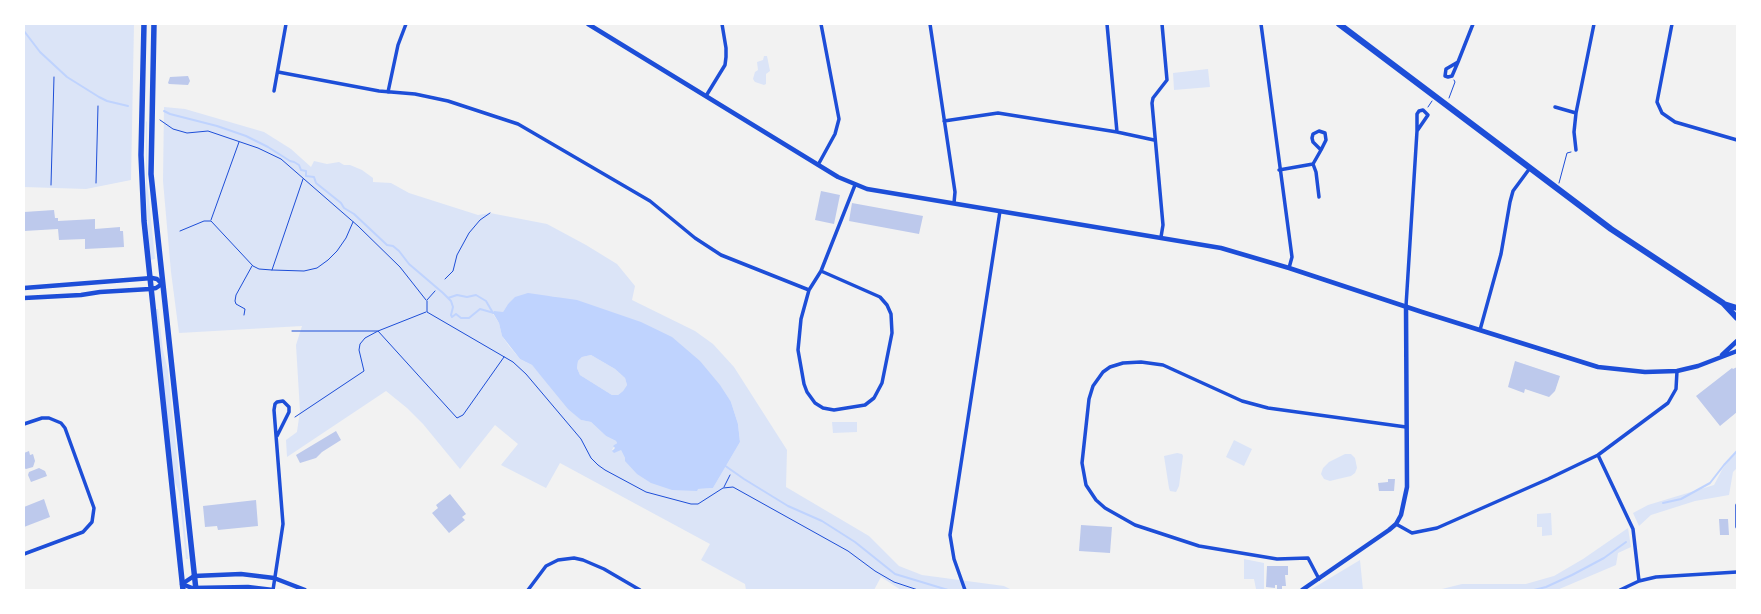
<!DOCTYPE html>
<html>
<head>
<meta charset="utf-8">
<style>
	body { margin:0 }
	#map { position:relative; width:1761px; height:614px; overflow:hidden; background:#f2f2f2; font-family:"Golos Text",sans-serif }
	canvas { display:block }
	.frame { position:absolute; inset:0; border:25px solid #fff; pointer-events:none }
</style>
</head>
<body>
<div id="map">
<canvas width="1761" height="614"></canvas>
<div class="frame"></div>
</div>
<script>
const context = document.querySelector('canvas').getContext('2d');
context.lineJoin = 'round';
function paint(path, color) {
  context.fillStyle = color;
  context.fill(path, 'evenodd');
}
function poly(rows) {
  const path = new Path2D();
  for (const r of rows) {
    path.moveTo(r[0], r[1]);
    for (let i = 2; i < r.length; i += 2) path.lineTo(r[i], r[i + 1]);
  }
  return path;
}
function stroke(path, color, width, dash) {
  context.strokeStyle = color;
  context.lineWidth = width;
  context.lineCap = dash ? 'butt' : 'round';
  context.setLineDash(dash || []);
  context.stroke(path);
}
paint(poly([
	[24,24,134,24,131,180,86,189,24,187],
	[764,56,767,56,770,71,766,74,766,84,764,85,755,82,753,79,755,72,758,70,757,62,763,60],
	[1208,69,1210,87,1174,90,1173,73],
	[164,107,185,109,264,132,291,149,311,167,314,161,327,164,339,162,344,165,350,165,362,170,373,178,373,182,391,183,409,193,478,215,490,213,547,224,586,245,617,264,635,286,632,300,695,331,713,344,734,367,787,450,786,487,869,536,899,566,922,575,1004,586,1012,590,901,590,881,577,874,590,746,590,745,584,701,560,710,544,560,463,546,488,501,465,518,444,495,425,460,469,423,424,407,408,386,391,287,457,286,440,297,432,300,411,296,345,302,326,179,333,171,272,163,181],
	[546,296,557,297,731,402,738,424,740,442,713,488,698,489,625,458,621,450,612,450,617,442,616,441,606,436,591,422,581,420,532,365,520,359,509,346,502,336,499,323,493,314,503,312,508,304],
	[146,121,147,122,147,180,155,259,150,260,146,193],
	[155,309,158,309,163,350,168,371,188,559,186,559,179,492,174,480],
	[591,355,615,369,625,378,627,385,623,391,618,395,612,395,580,375,577,368,578,361,582,357],
	[832,422,857,422,857,432,833,433],
	[1234,440,1252,449,1244,466,1226,457],
	[1737,451,1737,468,1733,472,1729,495,1695,501,1651,515,1639,526,1633,513,1648,505,1714,485,1723,468],
	[1177,453,1182,454,1183,456,1179,486,1176,492,1170,491,1169,488,1164,456],
	[1345,454,1351,454,1355,458,1357,468,1355,473,1351,476,1338,479,1330,481,1324,479,1321,474,1323,468,1329,462],
	[1551,513,1552,535,1542,536,1542,527,1537,527,1537,514],
	[1628,528,1631,547,1618,553,1616,565,1557,590,1438,590,1462,584,1526,584,1554,576,1583,559],
	[1244,559,1264,563,1264,590,1256,589,1254,579,1244,579],
	[1360,560,1363,590,1310,590]
]), '#dbe4f7');
paint(poly([
	[528,293,577,300,641,322,672,337,700,361,720,385,731,402,738,424,740,442,713,488,698,489,697,491,672,490,651,483,637,474,625,461,625,458,621,450,614,453,612,451,615,448,613,446,617,443,616,441,606,436,591,422,581,420,568,409,532,365,520,359,502,336,499,323,493,313,494,311,503,312,508,304,515,297],
	[591,355,615,369,625,378,627,385,623,391,618,395,612,395,580,375,577,368,578,361,582,357]
]), '#bfd3fe');
stroke(poly([
	[24,31,40,52,67,77,99,97,107,101,128,106],
	[164,111,170,114,217,126,246,136,268,147,290,161,294,162,299,165,301,170,306,171,306,176,314,177,316,183,341,203,344,208,354,214,387,245,393,246,399,251,409,264,443,293,451,301,453,307,451,315,452,317,456,314,461,318,469,318,480,309,494,313],
	[448,298,457,295,467,297,476,295,486,301,493,313],
	[724,465,744,479,788,506,822,521,855,542,895,574,948,590],
	[1663,503,1681,499,1710,483,1724,465,1737,451],
	[1534,590,1546,587,1572,575,1604,558,1626,542]
]), '#bfd3fe', 2);
paint(poly([
	[188,76,190,81,188,85,169,84,168,83,170,77],
	[821,191,840,195,834,224,815,220],
	[852,203,923,216,919,234,849,221],
	[54,210,55,218,58,218,58,221,95,219,95,229,120,227,120,231,123,231,124,247,85,249,85,239,59,240,58,229,24,231,24,212],
	[1515,361,1560,376,1555,391,1549,397,1525,389,1524,393,1508,387],
	[1737,367,1737,412,1720,426,1696,396,1732,368,1733,369],
	[336,431,341,440,322,452,316,458,300,463,296,455],
	[29,451,30,455,33,454,35,461,33,467,26,469,24,468,24,453],
	[39,468,45,471,47,476,31,482,28,475,29,472],
	[1388,479,1395,479,1394,491,1379,491,1378,483,1388,482],
	[450,494,466,514,462,517,465,520,449,533,432,513,438,508,436,505],
	[44,499,50,517,24,527,24,507],
	[256,500,258,526,218,530,217,526,205,527,203,506],
	[1719,519,1728,519,1729,535,1720,535],
	[1081,525,1112,527,1110,553,1079,551],
	[1267,566,1288,566,1288,575,1285,575,1286,586,1282,586,1282,589,1277,589,1277,585,1275,585,1275,588,1266,587]
]), '#bdc9ec');
stroke(poly([
	[1449,98,1455,82,1454,80],
	[1428,107,1432,101],
	[160,120,173,129,187,133,208,131,258,148,281,159,358,226,400,267,426,300],
	[96,183,98,106],
	[1559,183,1567,153,1571,152],
	[51,185,54,77],
	[211,220,239,142],
	[180,231,204,221,211,221,253,266,259,269,272,270,304,271,317,268,328,260,337,251,346,238,353,222],
	[272,270,303,179],
	[445,279,453,271,457,255,469,233,480,220,490,213],
	[427,300,435,291],
	[427,301,427,312,513,362,526,374,581,439,591,458,598,465,605,470,646,492,691,504,698,504,723,488,733,487,848,551,875,571,894,582,918,590],
	[244,315,245,309,236,304,235,301,236,295,252,266],
	[292,331,377,331],
	[378,331,457,418,463,415,504,357],
	[295,417,364,371,359,350,360,344,365,338,378,331,426,312],
	[724,487,730,475]
]), '#1d4ed8', 1);
stroke(poly([
	[930,24,955,192,954,203],
	[1107,24,1117,132],
	[1261,24,1292,257,1289,268],
	[1672,24,1657,102,1662,113,1675,122,1737,140],
	[1458,62,1446,69,1445,76,1448,77,1452,76,1458,62,1473,24],
	[278,72,379,91,415,94,448,101,518,124,650,201,695,238,721,255,809,290],
	[274,91,286,24],
	[388,92,398,45,406,24],
	[706,96,725,65,726,57,726,48,722,24],
	[1555,107,1576,113],
	[944,121,998,113,1117,132,1154,140],
	[1576,150,1574,132,1576,113,1594,24],
	[1313,164,1316,172,1319,197],
	[818,165,835,134,839,119,821,24],
	[1279,170,1313,164,1321,150,1326,140,1325,133,1319,131,1313,134,1312,138,1313,142,1321,150],
	[1161,237,1163,225,1152,103,1153,98,1167,80,1162,24],
	[821,271,880,297,887,305,891,314,892,333,882,383,874,398,865,405,834,410,823,408,815,403,807,392,804,384,798,350,801,319,809,290,821,271,855,185],
	[1406,306,1417,131,1428,115,1423,110,1419,111,1417,114,1417,131],
	[1480,330,1501,254,1510,202,1513,191,1530,168],
	[24,424,42,418,49,418,61,423,65,428,94,508,92,522,83,532,24,554],
	[1598,455,1633,529,1639,581],
	[1737,505,1737,527],
	[1396,524,1412,533,1437,528,1548,479,1598,455,1668,403,1676,389,1677,371],
	[1319,579,1308,558,1277,559,1199,546,1135,525,1105,508,1096,500,1086,485,1082,463,1089,399,1093,386,1103,372,1110,367,1123,363,1141,362,1163,365,1242,401,1268,408,1406,427],
	[273,590,283,524,274,410,275,404,277,402,283,401,289,407,289,412,277,436],
	[528,590,546,566,558,560,574,558,583,560,604,569,640,590],
	[965,590,954,559,950,535,1000,211],
	[1620,590,1639,581,1656,577,1737,572]
]), '#1d4ed8', 3.5);
stroke(poly([
	[588,24,838,177,867,189,1221,248,1289,268,1422,312,1598,367,1645,372,1677,371,1698,366,1737,351],
	[24,288,152,278,157,279,162,284,156,288,150,289,100,292,81,295,24,298],
	[1722,355,1737,341],
	[273,590,248,587,192,588,182,584,194,576,241,574,274,578,305,590],
	[1302,590,1389,530,1396,524,1401,515,1407,487,1406,306]
]), '#1d4ed8', 4.5);
stroke(poly([
	[144,24,141,155,144,221,183,590],
	[154,24,151,174,196,590]
]), '#1d4ed8', 5.5);
stroke(poly([
	[1339,24,1611,229,1723,303,1737,318],
	[1724,304,1737,308]
]), '#1d4ed8', 6);
</script>
</body>
</html>
